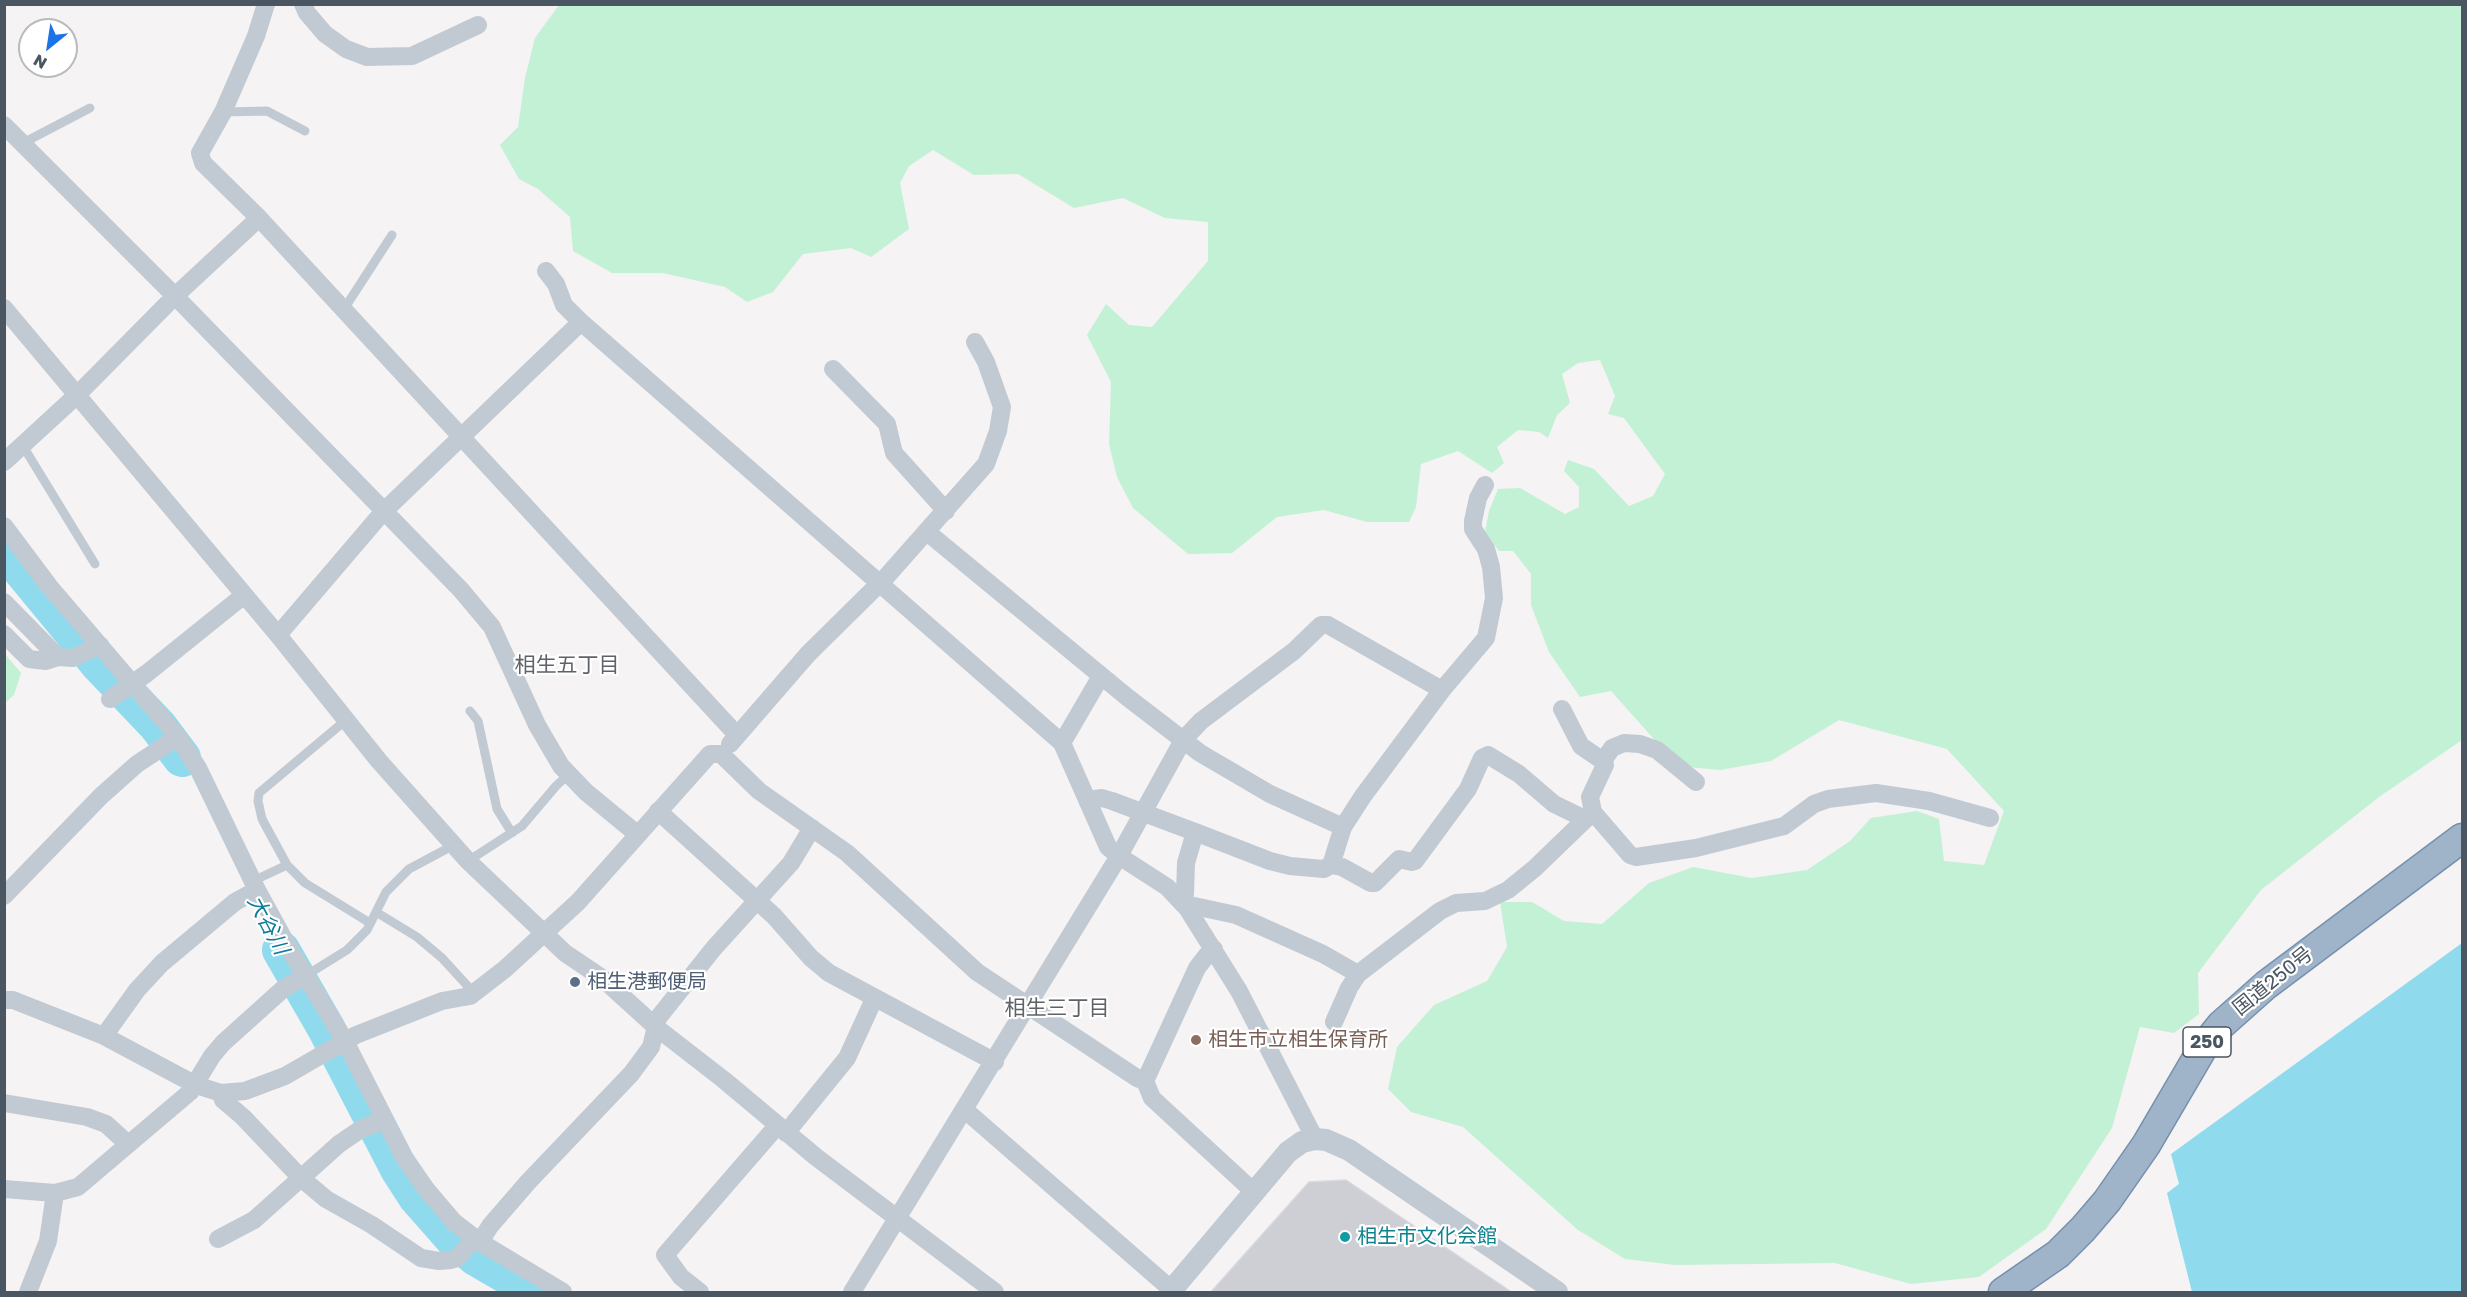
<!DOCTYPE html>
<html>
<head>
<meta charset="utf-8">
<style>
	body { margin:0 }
	#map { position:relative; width:2467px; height:1297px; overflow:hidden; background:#f5f3f3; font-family:"Golos Text",sans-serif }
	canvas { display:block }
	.frame { position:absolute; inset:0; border:6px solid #4a5661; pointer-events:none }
	.north { position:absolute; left:18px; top:18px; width:60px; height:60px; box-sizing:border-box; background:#fff; border:2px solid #b7bbc0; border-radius:50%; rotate:210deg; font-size:16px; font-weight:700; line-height:24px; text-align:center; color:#4a5661 }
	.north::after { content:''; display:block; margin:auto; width:21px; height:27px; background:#1a73e8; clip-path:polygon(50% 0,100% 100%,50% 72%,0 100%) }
</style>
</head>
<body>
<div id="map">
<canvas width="2467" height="1297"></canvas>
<div class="frame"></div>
<div class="north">N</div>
</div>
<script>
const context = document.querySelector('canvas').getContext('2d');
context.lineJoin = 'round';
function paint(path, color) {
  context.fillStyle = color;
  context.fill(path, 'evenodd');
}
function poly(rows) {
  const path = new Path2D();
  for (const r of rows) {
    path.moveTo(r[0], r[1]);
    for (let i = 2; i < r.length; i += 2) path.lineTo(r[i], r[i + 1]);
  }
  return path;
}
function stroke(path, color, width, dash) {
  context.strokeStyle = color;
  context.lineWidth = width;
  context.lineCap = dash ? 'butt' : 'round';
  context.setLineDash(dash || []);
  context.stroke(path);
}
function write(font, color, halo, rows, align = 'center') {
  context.font = font + ' "Golos Text","Noto Sans JP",sans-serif';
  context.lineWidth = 4.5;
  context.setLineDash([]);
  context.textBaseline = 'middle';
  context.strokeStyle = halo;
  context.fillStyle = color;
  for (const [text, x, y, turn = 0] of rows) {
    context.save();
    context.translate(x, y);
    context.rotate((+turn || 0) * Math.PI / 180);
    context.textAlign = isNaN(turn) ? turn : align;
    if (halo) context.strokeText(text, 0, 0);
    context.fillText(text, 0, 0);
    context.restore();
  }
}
paint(poly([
	[559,5,2462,5,2462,740,2379,797,2261,890,2198,973,2199,1014,2174,1033,2140,1027,2112,1128,2046,1229,1979,1277,1911,1284,1835,1263,1675,1265,1625,1259,1578,1230,1463,1127,1411,1112,1388,1089,1397,1047,1434,1005,1487,981,1507,947,1500,902,1532,902,1564,921,1602,924,1649,883,1693,867,1752,878,1807,870,1850,841,1871,818,1917,811,1939,819,1944,861,1984,865,2004,811,1947,749,1839,720,1771,761,1720,770,1678,766,1611,691,1580,697,1549,652,1531,605,1531,574,1513,551,1499,551,1485,532,1489,511,1498,489,1520,488,1565,514,1579,507,1579,487,1564,471,1568,460,1594,469,1629,506,1653,496,1665,474,1624,418,1608,414,1615,396,1600,360,1578,363,1562,374,1570,403,1557,415,1548,438,1539,432,1518,430,1497,447,1504,463,1492,473,1458,451,1421,464,1416,507,1409,522,1367,522,1324,510,1277,517,1232,553,1188,554,1133,508,1117,477,1109,444,1111,382,1087,335,1106,304,1129,325,1152,327,1208,261,1208,222,1165,218,1123,198,1074,208,1018,174,974,175,933,150,909,166,900,183,909,229,871,257,851,248,803,254,773,292,747,302,725,287,663,273,612,273,573,251,570,217,538,189,519,179,500,145,518,127,525,78,535,38],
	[5,654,21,673,14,695,5,703]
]), '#c3f1d5');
paint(poly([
	[2462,943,2462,1292,2192,1292,2167,1193,2179,1184,2171,1154]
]), '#90daee');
stroke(poly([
	[4,545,19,567,99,664,158,726,182,758],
	[281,950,326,1028,399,1169,417,1197,454,1239,476,1257,536,1292]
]), '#90daee', 38);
const building = poly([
	[1346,1180,1513,1293,1210,1293,1309,1182,1346,1180]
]);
paint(building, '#cdcfd5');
stroke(building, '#d7d9de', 1.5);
const trunk = poly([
	[2003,1292,2058,1254,2083,1229,2107,1201,2146,1145,2204,1046,2221,1025,2266,985,2462,838]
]);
stroke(trunk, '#7690ad', 31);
stroke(poly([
	[223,112,267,111,305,131],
	[23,143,90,108],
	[344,309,392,235],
	[23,446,95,564],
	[470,711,478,721,497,809,512,833],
	[468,861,522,826,556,786,569,774],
	[287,865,262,819,258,801,259,793,346,720],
	[253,881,287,865,305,883,370,923],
	[376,912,417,937,442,958,474,993],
	[305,976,347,950,367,930,386,892,409,869,454,845]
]), '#c1cad2', 9);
stroke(poly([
	[266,4,256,36,223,112,200,153,203,163,259,218,737,735],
	[303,4,307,13,325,34,346,49,367,57,412,56,478,25],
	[4,125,175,296,461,590,492,627,537,725,561,766,586,792,637,834],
	[546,271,556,284,564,305,581,322],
	[4,308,278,635,379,761,468,861,565,953,602,978,657,1028,724,1080,816,1157,995,1292],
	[833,369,887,424,894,453,946,511],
	[4,462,77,395,175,296,259,218],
	[4,526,49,586,178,737,198,768,257,890,290,950,345,1041,404,1157,426,1189,454,1222,480,1242,563,1292],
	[927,532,1127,697,1200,753,1270,794,1343,827],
	[4,602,58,657,73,658,100,645],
	[4,634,29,659,46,661,58,657],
	[278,635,383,512,581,322,1062,743,1108,847,1119,856,1167,887,1187,908,1239,991,1315,1139],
	[110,699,146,674,243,596],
	[1062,743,1101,676],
	[730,744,808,654,886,577,986,464,998,431,1002,407,986,362,975,342],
	[1603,761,1612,748,1624,743,1640,744,1657,750,1696,782],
	[1087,800,1102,798,1112,801,1195,832,1186,863,1185,894,1180,898],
	[658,811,774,916,811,958,829,973,995,1062],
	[1593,812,1630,855,1636,857,1696,848,1784,826,1814,804,1828,799,1876,793,1929,801,1990,818],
	[1195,832,1270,861,1290,866,1324,869,1331,865,1343,827,1363,796,1442,690],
	[1331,865,1342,867,1371,883,1375,883,1399,859,1412,862,1415,861,1468,789,1482,758,1488,755,1519,774,1554,804,1585,819],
	[4,896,101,796,137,764,178,737],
	[1187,908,1194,906,1236,915,1323,954,1358,974],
	[4,1000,13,1000,104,1036,196,1085,221,1093,245,1091,285,1076,356,1035,442,1001,470,996,505,969,578,902,710,754,721,754,759,791,847,853,977,972,1137,1078,1145,1081,1152,1098,1254,1192],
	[1334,1022,1349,988,1358,974,1440,911,1456,903,1485,901,1508,890,1535,868,1593,812,1590,797,1605,765,1603,761,1581,746,1562,709],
	[104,1036,137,990,162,963,235,902,257,890],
	[1145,1081,1197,968,1207,955,1214,949],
	[221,1093,223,1100,243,1117,301,1178,326,1199,372,1225,421,1258,439,1261,451,1260,457,1258,475,1238],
	[4,1103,87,1117,106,1124,128,1144],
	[965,1110,1172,1290],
	[786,1133,847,1058,874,999],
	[4,1189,55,1193,78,1187,190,1092,212,1056,223,1043,283,989,305,976],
	[218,1239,254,1220,339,1144,361,1129,385,1120],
	[480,1242,490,1226,528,1182,631,1074,651,1047,658,1018,714,948,791,863,812,828],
	[28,1292,48,1241,55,1193],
	[700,1292,681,1277,665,1255,777,1126],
	[852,1292,1119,856,1183,740,1201,721,1294,651,1321,625,1328,625,1442,690,1486,638,1494,598,1491,567,1486,549,1473,529,1473,521,1478,498,1485,485]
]), '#c1cad2', 18);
stroke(poly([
	[1170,1292,1288,1152,1302,1142,1315,1139,1326,1140,1349,1150,1557,1292]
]), '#c1cad2', 22);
stroke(trunk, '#9fb4c9', 28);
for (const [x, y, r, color] of [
	[575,982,6,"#5c6f8a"],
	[1196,1040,6,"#8d6e63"],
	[1345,1237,6,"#0f9aa8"]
]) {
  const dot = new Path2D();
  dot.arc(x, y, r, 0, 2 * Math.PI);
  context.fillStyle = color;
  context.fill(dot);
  stroke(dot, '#fff', 2);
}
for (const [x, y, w] of [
	[2207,1042,48]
]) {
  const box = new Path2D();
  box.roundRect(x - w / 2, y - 15, w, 30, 4.5);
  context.fillStyle = '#fff';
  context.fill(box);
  stroke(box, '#4a5661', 1.5);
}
write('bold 18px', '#4a5661', null, [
	["250",2207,1042]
]);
write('20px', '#4a5661', '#fff', [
	["国道250号",2273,981,-39]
]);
write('20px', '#4e5e75', '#fff', [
	["相生港郵便局",587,982]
], 'left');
write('20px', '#785e54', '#fff', [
	["相生市立相生保育所",1208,1040]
], 'left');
write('20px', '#0d838f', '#fff', [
	["相生市文化会館",1357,1237]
], 'left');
write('21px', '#5f6368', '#fff', [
	["相生五丁目",567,665],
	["相生三丁目",1057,1008]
]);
write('italic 21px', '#0c7c9b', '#fff', [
	["大谷川",268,925,62]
]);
</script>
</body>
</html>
